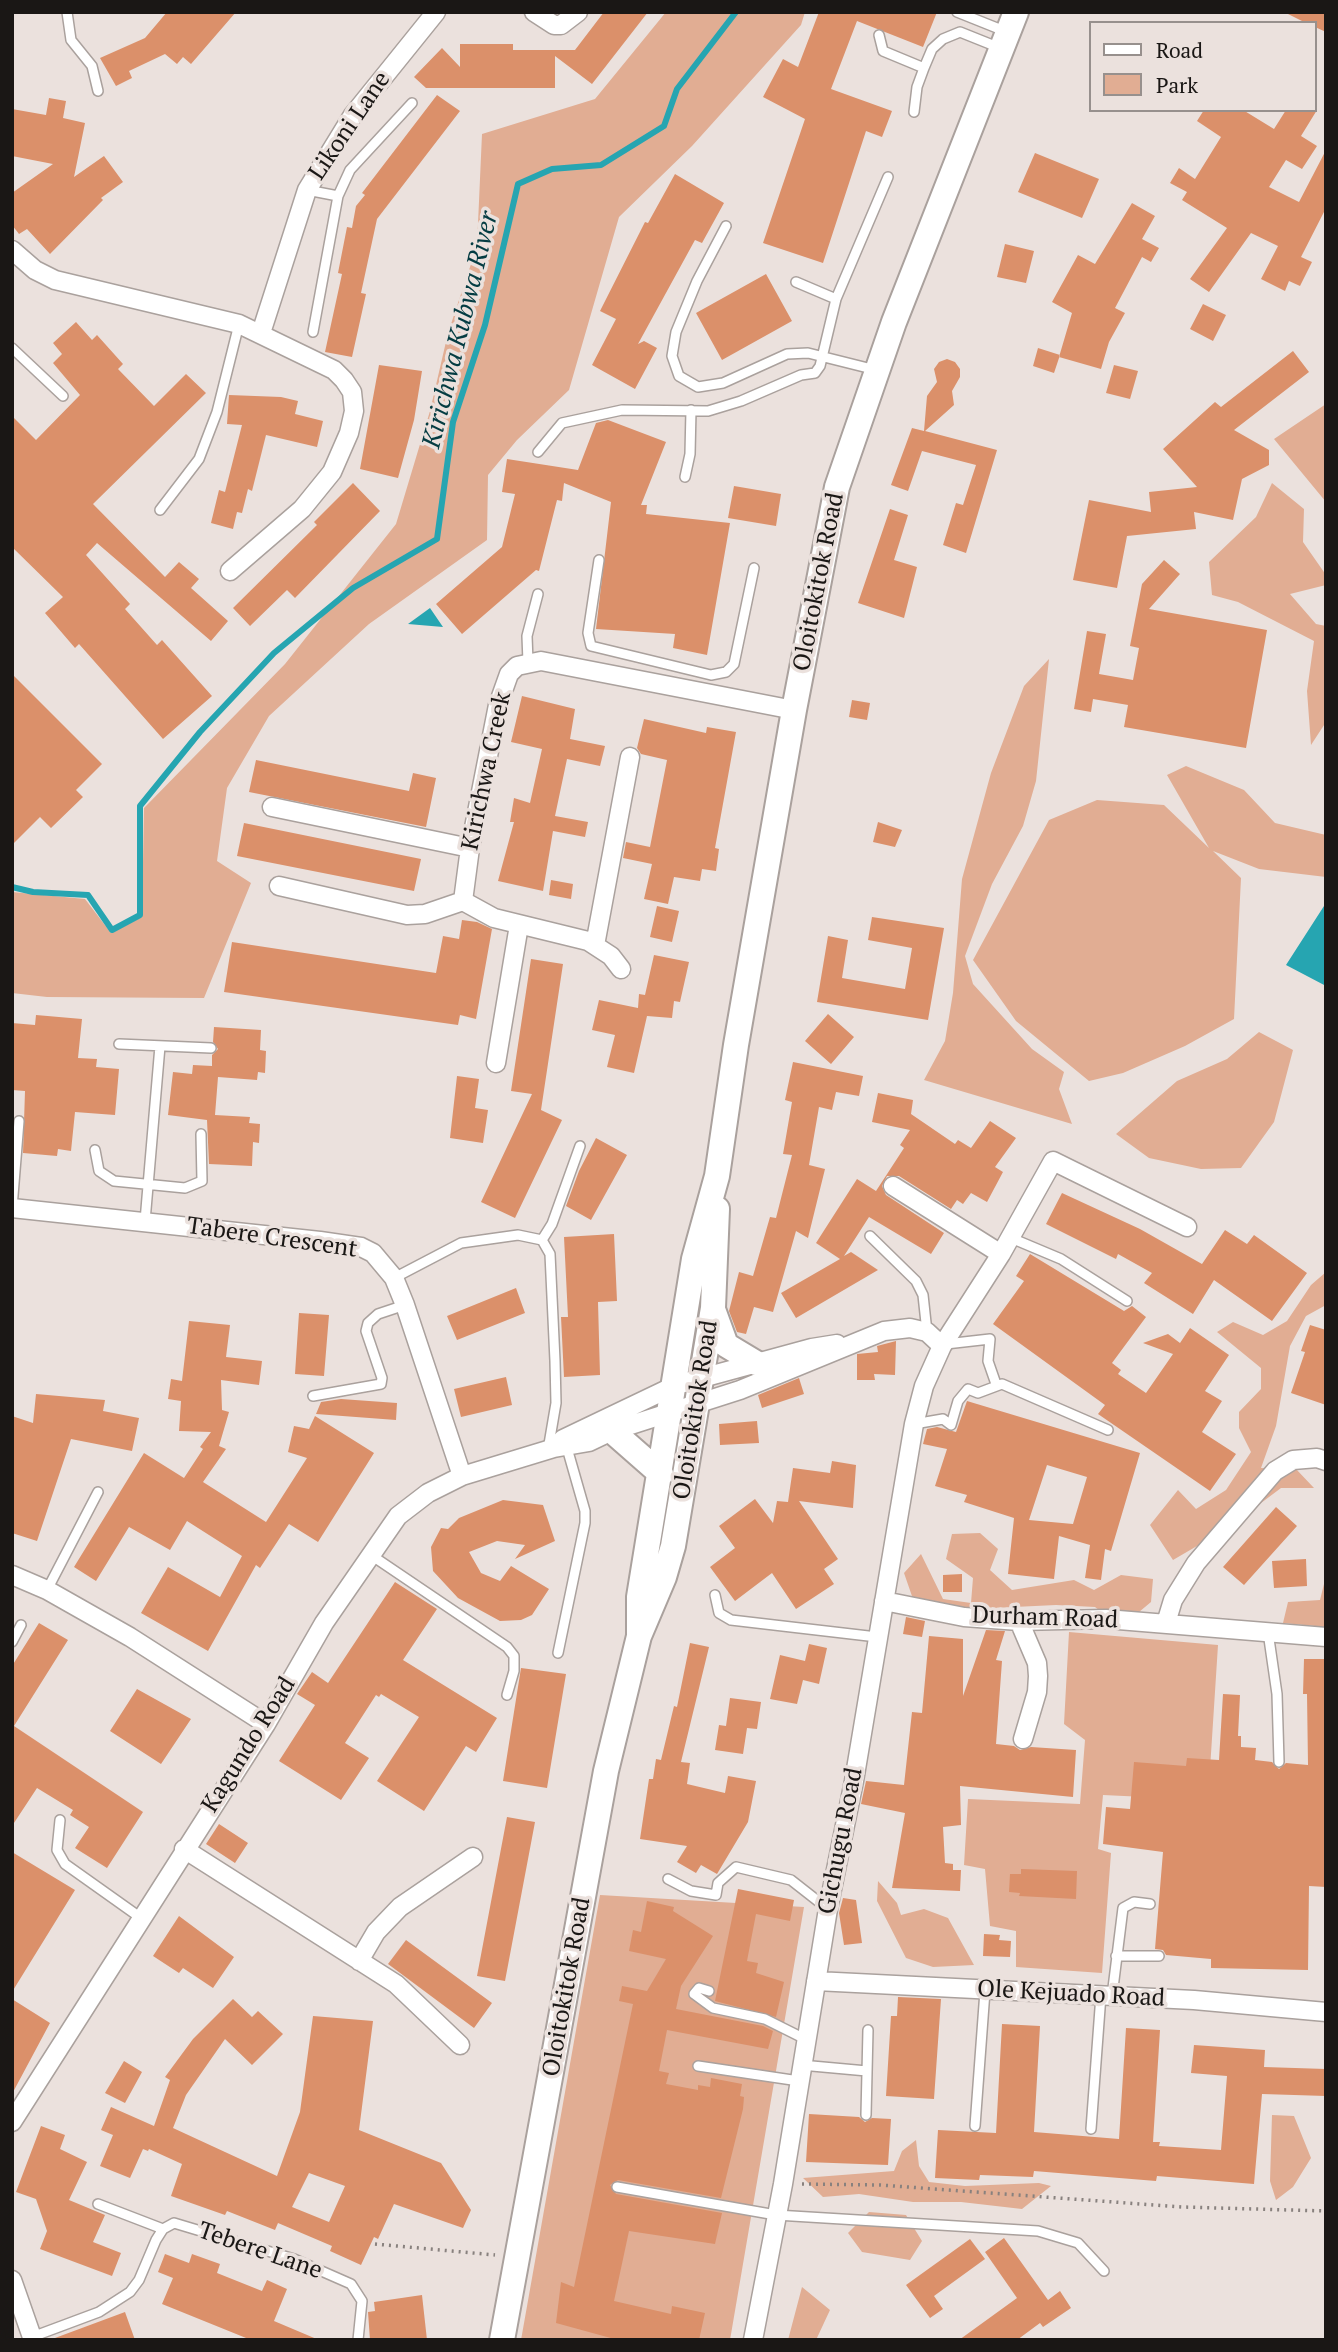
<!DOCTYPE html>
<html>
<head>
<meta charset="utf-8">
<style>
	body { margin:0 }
	#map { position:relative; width:1338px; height:2352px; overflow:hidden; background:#ebe1dd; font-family:"PT Serif",serif }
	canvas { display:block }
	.frame { position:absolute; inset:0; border:14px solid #1a1715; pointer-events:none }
	.legend { position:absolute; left:1089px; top:21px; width:228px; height:91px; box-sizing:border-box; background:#ebe1dd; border:2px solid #97908d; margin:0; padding:9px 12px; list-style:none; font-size:21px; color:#1a1715 }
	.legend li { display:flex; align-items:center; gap:14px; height:35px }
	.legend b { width:35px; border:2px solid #97908d }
</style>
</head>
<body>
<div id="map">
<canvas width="1338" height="2352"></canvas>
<div class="frame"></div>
<ul class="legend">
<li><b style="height:9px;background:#fff"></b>Road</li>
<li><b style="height:19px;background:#e1ad93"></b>Park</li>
</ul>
</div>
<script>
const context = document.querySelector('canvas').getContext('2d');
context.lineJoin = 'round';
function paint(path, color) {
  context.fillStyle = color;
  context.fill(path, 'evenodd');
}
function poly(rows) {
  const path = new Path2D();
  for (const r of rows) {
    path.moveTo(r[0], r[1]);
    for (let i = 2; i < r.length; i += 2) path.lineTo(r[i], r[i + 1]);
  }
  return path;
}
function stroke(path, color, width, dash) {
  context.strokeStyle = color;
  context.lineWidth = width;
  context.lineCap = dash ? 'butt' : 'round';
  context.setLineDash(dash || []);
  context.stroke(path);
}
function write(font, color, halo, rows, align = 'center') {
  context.font = font + ' "PT Serif",serif';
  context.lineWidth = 7;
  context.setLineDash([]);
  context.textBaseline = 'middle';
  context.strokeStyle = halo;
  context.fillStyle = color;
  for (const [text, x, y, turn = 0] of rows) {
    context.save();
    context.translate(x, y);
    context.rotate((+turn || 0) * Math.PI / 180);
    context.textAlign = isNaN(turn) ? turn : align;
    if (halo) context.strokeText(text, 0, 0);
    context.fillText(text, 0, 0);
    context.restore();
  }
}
paint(poly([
	[666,12,805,12,801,25,692,146,619,217,569,390,517,440,488,475,487,540,369,624,269,716,227,788,217,861,251,883,204,998,47,997,12,993,12,892,85,899,111,933,142,917,144,808,285,664,396,524,430,411,448,333,477,246,482,134,595,99],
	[1326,404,1326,502,1274,439],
	[1272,483,1304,509,1303,542,1326,575,1326,585,1290,594,1316,624,1326,626,1326,722,1311,745,1307,691,1314,641,1238,602,1212,595,1209,562,1256,517],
	[1049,659,1036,781,1023,826,992,884,965,956,973,984,1032,1049,1064,1072,1059,1089,1072,1124,924,1080,945,1041,953,993,962,879,991,773,1024,686],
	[1186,766,1244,790,1275,823,1326,835,1326,877,1259,869,1213,851,1241,878,1234,1019,1185,1046,1123,1073,1089,1081,1016,1021,973,960,1049,820,1097,800,1164,805,1209,848,1167,775],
	[1259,1032,1293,1050,1274,1122,1241,1168,1201,1169,1149,1158,1116,1134,1177,1081,1227,1059],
	[1326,1272,1326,1305,1306,1316,1290,1346,1276,1426,1261,1468,1296,1469,1314,1488,1281,1488,1253,1509,1228,1538,1197,1546,1173,1560,1150,1525,1178,1490,1196,1509,1226,1490,1251,1452,1239,1428,1239,1412,1261,1389,1261,1368,1217,1332,1233,1322,1263,1335,1287,1321,1311,1285],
	[980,1533,998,1549,990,1570,1012,1590,1074,1580,1094,1590,1121,1575,1153,1579,1151,1602,1121,1627,1095,1607,1056,1605,993,1608,941,1622,913,1599,904,1573,921,1554,943,1599,971,1603,973,1578,946,1559,952,1534],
	[1326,1576,1326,1627,1283,1623,1288,1602,1320,1600],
	[1069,1632,1218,1645,1208,1800,1103,1795,1098,1849,1111,1853,1102,1973,1016,1967,1016,1931,990,1926,985,1869,964,1865,968,1799,1080,1804,1085,1740,1064,1724],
	[878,1881,897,1903,901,1915,924,1909,948,1918,974,1965,933,1967,906,1958,877,1901],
	[600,1895,804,1907,730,2340,521,2340],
	[1272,2115,1294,2116,1311,2158,1293,2187,1276,2200,1270,2181],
	[916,2140,919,2166,929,2182,965,2186,1039,2183,1051,2186,1022,2209,961,2202,913,2202,859,2194,823,2197,803,2178,894,2171,902,2151],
	[869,2212,906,2215,922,2241,910,2260,862,2252,848,2233],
	[802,2287,830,2310,816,2340,788,2340]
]), '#e1ad93');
paint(poly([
	[430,608,443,627,408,624],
	[1324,906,1326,907,1326,986,1286,965]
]), '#26a5b1');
stroke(poly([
	[12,887,33,892,88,895,112,930,140,915,140,806,200,732,274,653,353,588,437,539,453,422,485,325,518,184,552,169,601,165,664,126,677,89,736,12]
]), '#26a5b1', 6);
paint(poly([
	[167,12,236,12,191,64,183,57,177,64,165,54,129,71,132,78,116,86,100,58,145,38],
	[604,12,648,12,592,84,555,56,555,88,426,88,414,77,442,48,460,67,460,44,513,44,513,50,575,50],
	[819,12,937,12,923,47,857,21,831,89,892,111,882,137,866,131,823,263,763,243,805,119,763,97,783,59,798,67],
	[1284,12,1326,12,1326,32,1315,27,1315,23,1306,23],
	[437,95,460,111,377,219,361,293,366,294,352,357,325,352,342,274,338,273,347,227,352,228,356,206,365,195,362,193],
	[49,98,66,101,63,118,85,123,74,177,104,156,123,182,101,198,103,200,50,254,27,229,19,234,12,225,12,193,53,164,12,156,12,109,46,115],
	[1204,110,1243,110,1274,129,1286,110,1317,110,1301,136,1317,146,1302,169,1286,160,1269,187,1299,202,1326,150,1326,208,1301,257,1312,262,1300,286,1289,281,1285,291,1261,279,1278,246,1251,233,1209,292,1190,279,1227,228,1182,200,1187,192,1170,183,1179,168,1195,179,1221,137,1197,121],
	[1035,153,1099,179,1082,218,1018,192],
	[675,174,724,203,702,243,695,240,638,344,644,341,657,348,635,389,592,365,616,319,600,311,645,222,648,223],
	[1132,203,1155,216,1142,239,1159,248,1151,262,1142,257,1115,308,1125,313,1109,342,1101,369,1059,357,1072,313,1052,302,1078,255,1095,264],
	[1005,244,1034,251,1026,283,997,277],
	[766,274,792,321,722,360,696,313],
	[1203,304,1226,315,1213,341,1190,329],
	[76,322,92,340,97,335,123,364,118,369,154,406,186,374,206,393,93,504,165,577,179,562,199,579,191,588,228,621,211,641,97,543,86,555,130,604,125,609,157,645,162,640,212,696,163,739,79,644,75,648,45,613,63,597,12,547,12,416,36,440,80,395,53,363,62,354,53,343],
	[1038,348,1060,355,1054,373,1033,366],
	[1293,351,1309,372,1234,430,1269,450,1269,465,1242,479,1233,520,1194,512,1196,529,1127,536,1117,588,1073,580,1089,500,1151,512,1149,492,1197,487,1163,449,1215,402,1221,407],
	[947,359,955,362,960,369,960,377,952,391,954,405,925,431,997,450,966,553,943,545,956,503,963,505,976,465,922,451,908,491,891,485,912,428,924,431,927,396,937,382,934,369,939,362],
	[379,365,422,371,414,420,398,478,360,469],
	[1114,365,1138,371,1130,399,1106,393],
	[229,395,281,397,298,401,295,414,323,421,317,447,266,435,252,491,248,489,242,513,237,512,233,529,211,523,219,490,225,492,242,425,227,424],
	[608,420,666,442,641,505,647,505,646,514,730,523,707,655,673,648,675,634,596,629,611,502,564,483,562,501,557,500,539,571,536,570,462,634,436,604,502,547,515,494,502,492,507,459,578,470,596,423],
	[353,483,380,511,295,598,287,590,250,626,233,608,317,525,314,522],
	[734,486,781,494,776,526,728,518],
	[890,509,908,515,894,560,917,567,904,618,858,603],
	[1164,560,1180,574,1149,609,1267,630,1246,748,1124,727,1128,705,1093,699,1091,712,1074,709,1087,631,1106,634,1099,674,1133,680,1139,648,1130,646,1142,584],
	[12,674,102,764,76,790,83,797,51,828,40,817,12,845],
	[522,696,575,709,570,739,605,746,600,766,567,759,555,816,588,822,585,837,553,831,543,891,498,881,514,822,510,822,514,798,530,803,542,749,511,742],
	[852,700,870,703,867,720,849,717],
	[644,719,706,733,707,727,736,732,715,848,719,849,716,871,702,869,700,881,674,877,668,904,644,899,652,864,623,858,626,842,650,847,667,760,641,754,637,748],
	[256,760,409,791,413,773,436,778,426,827,249,792],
	[878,822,902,830,895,847,873,842],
	[244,823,421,859,414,891,237,856],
	[551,880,573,884,571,899,549,895],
	[657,906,679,911,672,942,650,937],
	[872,917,944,928,928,1020,817,1002,828,936,848,940,842,978,905,989,912,948,868,940],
	[462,920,477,922,492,929,476,1019,460,1015,458,1025,224,992,232,942,436,973,443,936,459,939],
	[654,955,689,962,680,1002,674,1001,672,1018,647,1016,634,1073,607,1067,615,1035,592,1030,599,1000,638,1008,639,994,645,995],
	[531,959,563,964,541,1110,562,1120,515,1218,481,1202,532,1094,511,1091],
	[828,1014,854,1037,831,1064,805,1041],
	[36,1015,82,1019,78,1058,97,1059,96,1067,119,1069,115,1115,75,1112,71,1151,58,1149,57,1156,23,1153,25,1091,12,1090,12,1023,35,1025],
	[214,1027,261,1030,260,1050,266,1051,265,1073,258,1072,257,1080,218,1077,215,1115,250,1117,249,1123,260,1124,259,1143,253,1142,252,1166,209,1164,207,1120,168,1115,173,1072,192,1074,193,1065,212,1066,212,1055,218,1049,213,1042],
	[793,1062,863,1076,859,1096,836,1092,832,1110,819,1107,809,1165,825,1169,808,1238,796,1231,773,1312,754,1307,746,1334,737,1332,729,1311,739,1272,753,1276,770,1217,776,1218,792,1155,783,1154,792,1102,785,1100],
	[457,1076,479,1079,475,1108,488,1110,483,1143,450,1138],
	[878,1093,913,1100,911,1114,955,1144,958,1140,971,1148,990,1121,1016,1138,995,1167,1003,1172,987,1202,971,1193,963,1204,957,1200,951,1209,899,1176,887,1176,882,1186,886,1195,944,1233,931,1254,869,1217,844,1256,851,1252,878,1270,796,1318,781,1293,840,1259,816,1243,857,1179,876,1191,904,1148,900,1145,910,1130,872,1122],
	[596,1138,627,1155,591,1220,566,1206,579,1171],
	[1062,1193,1140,1229,1202,1264,1225,1230,1247,1244,1254,1235,1307,1273,1272,1321,1214,1280,1193,1314,1144,1283,1152,1273,1118,1254,1116,1259,1046,1224],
	[614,1234,617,1301,598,1302,600,1375,564,1377,561,1317,568,1317,564,1237],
	[1030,1254,1124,1311,1132,1306,1146,1317,1112,1363,1121,1370,1118,1374,1146,1393,1173,1354,1143,1343,1168,1334,1180,1343,1190,1328,1229,1355,1205,1391,1222,1401,1202,1432,1236,1454,1210,1491,1098,1414,1105,1405,993,1324,1024,1281,1016,1276],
	[516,1288,525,1313,457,1340,447,1316],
	[299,1313,329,1315,324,1376,295,1374],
	[189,1321,230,1325,226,1357,262,1361,259,1385,221,1380,222,1410,229,1412,219,1446,226,1449,203,1482,266,1522,307,1458,288,1452,294,1426,309,1429,315,1416,374,1453,318,1542,289,1524,260,1568,256,1565,208,1651,141,1613,168,1567,220,1597,242,1556,187,1521,170,1550,129,1527,96,1581,74,1567,144,1453,184,1478,203,1449,200,1447,211,1432,179,1431,181,1401,168,1399,171,1379,182,1381],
	[1310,1325,1326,1330,1326,1405,1291,1393,1305,1352,1301,1351],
	[896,1341,895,1375,874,1374,875,1380,857,1380,857,1354,878,1352,877,1346],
	[506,1377,512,1405,461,1417,454,1389],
	[799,1378,804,1394,762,1408,758,1395],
	[36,1394,105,1400,103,1411,139,1418,132,1451,71,1439,37,1541,12,1533,12,1416,33,1423],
	[341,1399,397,1403,396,1420,316,1414,321,1402],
	[967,1401,1140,1453,1111,1551,1105,1549,1101,1580,1085,1578,1090,1545,1059,1536,1054,1579,1008,1574,1014,1518,964,1502,967,1495,935,1486,947,1449,923,1444,927,1429,937,1427,956,1432],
	[1047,1465,1087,1477,1073,1524,1029,1520],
	[757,1421,759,1443,720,1445,719,1424],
	[832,1461,856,1465,853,1508,799,1501,838,1559,824,1569,834,1584,796,1609,772,1573,735,1601,710,1567,735,1548,719,1526,755,1499,773,1523,777,1501,788,1502,793,1468,830,1473],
	[503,1500,543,1505,555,1541,515,1559,525,1545,497,1541,469,1552,481,1573,500,1581,511,1566,549,1589,532,1615,521,1620,500,1621,458,1598,433,1571,431,1547,441,1528,448,1529,459,1518],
	[1276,1507,1297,1526,1244,1585,1223,1567],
	[1306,1559,1307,1586,1274,1588,1272,1561],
	[962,1574,962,1592,943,1592,943,1575],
	[395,1582,437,1609,403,1660,497,1718,476,1752,466,1746,424,1811,377,1781,419,1717,381,1694,379,1697,376,1695,345,1743,369,1758,341,1800,279,1761,315,1705,297,1694,312,1672,328,1683],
	[906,1617,925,1621,922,1637,903,1634],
	[39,1623,68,1640,14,1726,143,1812,107,1868,75,1848,89,1827,70,1815,73,1810,37,1788,12,1826,12,1666],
	[986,1630,1005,1631,996,1660,1002,1661,996,1744,1014,1746,1020,1750,1031,1747,1076,1750,1073,1797,960,1786,961,1825,943,1827,945,1863,953,1864,953,1870,961,1870,960,1891,892,1888,905,1813,861,1804,866,1781,904,1785,912,1712,922,1713,929,1636,963,1639,963,1696],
	[690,1643,709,1647,681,1762,690,1763,687,1784,725,1793,728,1776,756,1781,748,1822,717,1874,701,1865,696,1873,677,1862,687,1846,640,1839,649,1779,653,1779,656,1759,661,1760,674,1706,677,1707],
	[809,1644,827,1648,819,1684,803,1680,797,1704,770,1699,780,1655,805,1661],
	[1304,1659,1326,1659,1326,1887,1309,1886,1308,1970,1211,1968,1211,1959,1166,1955,1163,1950,1155,1949,1163,1852,1103,1844,1106,1807,1130,1809,1134,1762,1186,1766,1187,1758,1219,1760,1223,1694,1240,1695,1238,1736,1241,1736,1241,1747,1256,1748,1255,1760,1272,1762,1279,1769,1286,1763,1308,1765,1307,1694,1303,1694],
	[521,1668,566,1674,547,1788,503,1781],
	[137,1689,191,1719,161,1764,110,1731],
	[730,1698,761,1702,757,1729,747,1728,743,1754,715,1750,719,1725,726,1726],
	[507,1817,535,1822,505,1981,477,1976],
	[219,1824,248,1843,235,1863,206,1844],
	[12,1852,75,1890,12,1992],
	[1021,1869,1077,1871,1076,1899,1019,1896,1020,1893,1009,1892,1010,1874,1021,1874],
	[738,1889,794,1900,790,1921,756,1914,747,1961,758,1963,756,1973,784,1982,776,2017,715,2001],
	[843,1898,856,1900,862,1943,844,1945,839,1913],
	[647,1901,674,1907,673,1911,713,1936,681,1986,676,2009,763,2026,773,2031,768,2049,667,2030,659,2071,669,2073,666,2084,698,2090,698,2085,710,2087,711,2078,742,2084,740,2096,744,2097,743,2109,721,2198,618,2180,610,2185,616,2194,722,2213,715,2244,629,2231,614,2301,671,2314,672,2306,705,2313,699,2340,618,2340,556,2323,561,2282,574,2287,633,2004,619,2001,622,1986,647,1991,666,1959,629,1951,633,1930,641,1932],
	[179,1916,234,1957,213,1988,183,1968,179,1973,153,1956],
	[984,1934,1000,1935,999,1940,1011,1941,1010,1957,983,1956],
	[406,1940,492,2003,474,2028,388,1964],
	[898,1997,941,1999,934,2099,886,2096,891,2016,897,2016],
	[12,1999,50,2023,12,2094],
	[233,1999,252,2017,258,2011,283,2034,252,2065,225,2039,186,2095,173,2128,277,2176,300,2112,313,2016,373,2021,359,2130,441,2163,471,2210,463,2228,394,2204,378,2239,374,2237,361,2265,330,2251,332,2246,278,2223,275,2230,227,2211,225,2215,171,2196,182,2164,149,2149,148,2151,143,2149,130,2178,100,2166,113,2135,101,2130,111,2107,154,2126,170,2080,165,2077,193,2039],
	[309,2173,345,2186,329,2222,292,2207],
	[1002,2024,1040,2026,1034,2132,1119,2139,1126,2028,1160,2030,1153,2142,1160,2142,1159,2146,1221,2150,1227,2076,1191,2073,1194,2045,1265,2050,1264,2067,1326,2069,1326,2096,1262,2094,1254,2184,1157,2176,1156,2181,1034,2171,1033,2177,980,2175,979,2180,935,2178,938,2130,996,2133],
	[124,2061,142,2072,125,2103,105,2093],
	[809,2114,859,2117,865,2122,872,2118,891,2119,888,2165,806,2162],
	[41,2126,65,2135,60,2149,87,2162,69,2200,105,2215,93,2242,121,2253,112,2276,40,2249,47,2231,36,2199,16,2192],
	[1004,2238,1048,2300,1060,2291,1071,2308,1043,2327,1040,2323,1017,2340,959,2340,1017,2298,985,2252],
	[970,2239,985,2259,934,2296,943,2309,930,2318,906,2285],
	[165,2254,189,2263,192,2254,220,2264,217,2273,262,2291,267,2280,287,2289,274,2321,319,2340,251,2340,162,2304,173,2278,158,2272],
	[422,2295,427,2340,370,2340,368,2312,375,2311,374,2302],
	[125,2312,135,2340,55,2340,55,2338]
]), '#db906a');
const service = poly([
	[67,12,71,40,92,66,98,91],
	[957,12,1007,32],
	[879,35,883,51,924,68],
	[914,112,917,87,924,68,932,49,943,39,960,32,1000,48],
	[307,190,338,196],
	[726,226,697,281,676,332,672,356,679,376,698,387,723,383,787,354,808,353,876,370],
	[796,282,836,299],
	[313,332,338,196,350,170,412,103],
	[12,348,63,396],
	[538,452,562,423,622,410,708,411,741,401,801,375,815,373,820,366,836,299,888,177],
	[685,477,690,454,691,410],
	[160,510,199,459,217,412,239,324],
	[599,560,588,633,591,646,711,675,726,672,734,664,754,568],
	[528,662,527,636,538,594],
	[119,1044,211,1048],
	[95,1150,99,1171,114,1181,185,1188,202,1181,201,1134],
	[12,1208,19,1121],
	[145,1221,160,1046],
	[870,1236,916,1281,923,1295,927,1332],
	[1011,1238,1061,1259,1127,1301],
	[542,1240,552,1224,580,1146],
	[394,1278,461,1243,518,1235,542,1240,550,1254,555,1361,556,1403,548,1450],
	[946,1344,990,1339,988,1361,996,1384],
	[313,1396,381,1384,382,1378,366,1331,368,1323,378,1314,405,1305],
	[914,1424,943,1419,951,1425,958,1401,968,1389,978,1393,1002,1384,1108,1430],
	[371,1555,507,1647,514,1656,514,1671,507,1695],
	[47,1590,98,1492],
	[715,1595,719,1613,731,1620,877,1637],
	[1268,1632,1277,1694,1279,1762],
	[12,1642,21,1625],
	[558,1653,585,1523,585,1511,567,1448],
	[60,1820,57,1850,65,1864,141,1918],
	[668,1879,691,1891,716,1895,718,1883,736,1867,791,1880,828,1909],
	[1116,1956,1159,1956],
	[709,1991,699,1988,694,1994,713,2008,765,2019,805,2039],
	[1112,1996,1123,1908,1134,1902,1150,1904],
	[801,2065,867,2071],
	[698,2066,799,2081],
	[866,2115,868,2030],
	[975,2126,985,1991],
	[1091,2129,1101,1995],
	[617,2187,776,2215,1038,2231,1078,2243,1104,2271],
	[98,2204,163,2229],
	[32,2337,99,2312,130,2292,139,2280,156,2240,163,2229,174,2223,294,2259,351,2284,362,2301,358,2340]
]);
const minor = poly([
	[534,12,554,25,561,25,578,12],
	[12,250,35,270,55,280,239,324,334,370,344,380,352,392,354,411,349,433,332,472,302,509,230,571],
	[261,333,307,190,353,115,436,12],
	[272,807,470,848],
	[279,886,407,915,425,914,463,901],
	[595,945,630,757],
	[621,969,611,956,588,941,494,918,463,901,470,848,498,705,509,674,517,666,541,661,794,710],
	[496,1063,519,925],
	[12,1208,320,1241,361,1247,373,1253,394,1278,405,1305,462,1476],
	[1001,1254,1053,1161,1187,1227],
	[554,1448,563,1439,676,1385,812,1348,837,1344],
	[12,1575,47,1590,130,1637,266,1724],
	[884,1601,964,1617,1019,1621,1106,1619,1326,1637],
	[1019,1621,1037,1663,1038,1676,1037,1692,1023,1739],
	[1166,1623,1173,1600,1196,1563,1275,1471,1293,1460,1317,1458,1326,1461],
	[184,1849,396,1984,460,2045],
	[359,1961,376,1932,400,1907,473,1857],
	[816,1981,1194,2000,1326,2012],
	[12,2122,266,1724,324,1623,398,1516,428,1493,462,1476,554,1448,589,1442,612,1431,740,1390,884,1331,910,1328,927,1332,942,1346],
	[12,2280,33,2340],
	[753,2340,783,2184,828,1909,854,1781,914,1424,924,1386,942,1346,1001,1254,893,1186]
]);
const secondary = poly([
	[714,1312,726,1345,756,1363],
	[612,1431,661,1474],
	[639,1636,639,1597,694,1259,717,1176,736,1045,794,710,837,487,894,322,1016,12],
	[502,2340,606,1771,639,1636,664,1577,673,1546,713,1308,717,1209]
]);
stroke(service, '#aaa19d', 12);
stroke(minor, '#aaa19d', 21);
stroke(secondary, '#aaa19d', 28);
stroke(poly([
	[802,2184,880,2185,1182,2207,1326,2211],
	[375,2244,495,2255]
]), '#88817e', 3.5, [2, 5]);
stroke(service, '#fff', 9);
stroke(minor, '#fff', 18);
stroke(secondary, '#fff', 24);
write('24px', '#1a1715', '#ebe1dd', [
	["Likoni Lane",350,126,-56],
	["Oloitokitok Road",819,582,-79],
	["Kirichwa Creek",487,771,-78],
	["Tabere Crescent",272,1238,8],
	["Oloitokitok Road",696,1410,-81],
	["Durham Road",1045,1618,2],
	["Kagundo Road",249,1745,-58],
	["Gichugu Road",841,1841,-79],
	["Oloitokitok Road",567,1987,-80],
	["Ole Kejuado Road",1071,1994,3],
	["Tebere Lane",260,2251,19]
]);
write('italic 26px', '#043c42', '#ebe1dd', [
	["Kirichwa Kubwa River",461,330,-76]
]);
</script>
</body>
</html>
